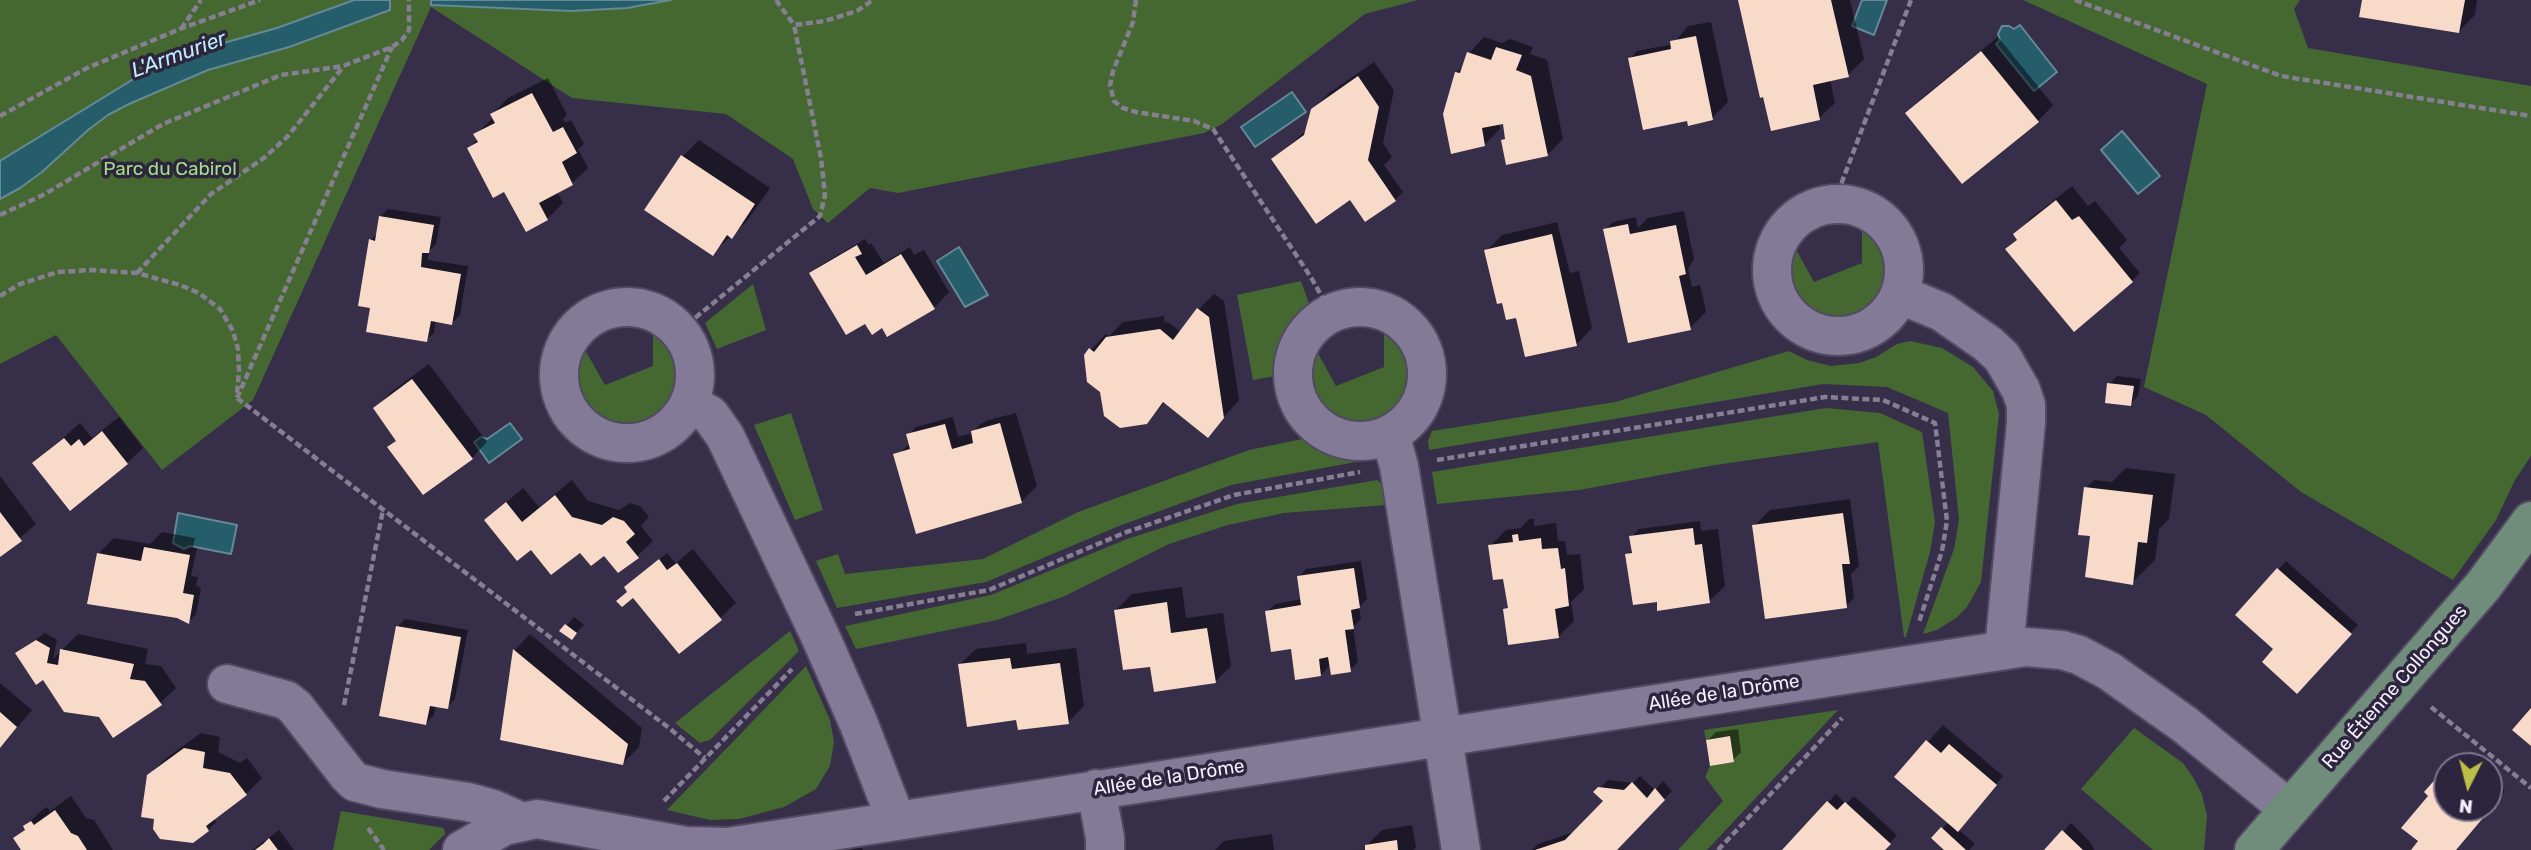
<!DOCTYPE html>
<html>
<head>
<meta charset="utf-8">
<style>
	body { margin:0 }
	#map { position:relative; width:2531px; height:850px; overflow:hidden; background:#372e49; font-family:Rubik,sans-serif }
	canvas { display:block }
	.north { position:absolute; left:2433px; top:752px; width:70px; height:70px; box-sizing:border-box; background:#2d243e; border:2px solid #7d768b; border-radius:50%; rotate:186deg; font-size:19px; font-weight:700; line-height:28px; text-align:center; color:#f4f0fe }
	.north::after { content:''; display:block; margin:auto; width:24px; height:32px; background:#bdbf43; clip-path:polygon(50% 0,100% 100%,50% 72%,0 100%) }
</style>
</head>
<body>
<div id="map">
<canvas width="2531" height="850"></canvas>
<div class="north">N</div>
</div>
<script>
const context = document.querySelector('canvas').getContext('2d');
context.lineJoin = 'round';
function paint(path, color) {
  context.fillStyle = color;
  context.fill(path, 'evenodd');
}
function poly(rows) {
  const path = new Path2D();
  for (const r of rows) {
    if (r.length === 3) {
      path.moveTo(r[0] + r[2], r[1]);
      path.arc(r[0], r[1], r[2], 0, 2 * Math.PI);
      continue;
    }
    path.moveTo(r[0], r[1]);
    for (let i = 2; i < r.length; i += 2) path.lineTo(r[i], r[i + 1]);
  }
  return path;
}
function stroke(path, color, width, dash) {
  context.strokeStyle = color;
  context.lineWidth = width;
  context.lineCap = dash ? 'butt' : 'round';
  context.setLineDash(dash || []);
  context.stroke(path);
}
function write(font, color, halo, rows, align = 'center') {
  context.font = font + ' Rubik,sans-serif';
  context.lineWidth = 7;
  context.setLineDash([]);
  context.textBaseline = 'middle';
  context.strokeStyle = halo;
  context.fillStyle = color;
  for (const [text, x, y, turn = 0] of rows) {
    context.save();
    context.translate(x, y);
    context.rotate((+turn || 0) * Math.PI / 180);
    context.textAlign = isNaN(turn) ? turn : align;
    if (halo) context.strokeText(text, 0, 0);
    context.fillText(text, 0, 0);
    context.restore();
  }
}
paint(poly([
	[0,0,1418,0,1365,14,1222,124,1204,133,898,193,870,188,828,223,813,209,793,159,726,114,572,98,431,7,253,400,162,470,56,335,0,364],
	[2023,0,2300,0,2294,9,2308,48,2531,86,2531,456,2515,480,2496,520,2453,580,2301,492,2206,415,2144,387,2207,84],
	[1862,226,1877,239,1886,257,1887,277,1881,295,1868,310,1850,319,1830,320,1811,314,1796,301,1788,283,1786,263,1793,244,1814,282,1862,263],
	[1301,281,1310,306,1299,315,1283,337,1278,350,1275,376,1253,380,1237,295],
	[753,284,766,330,717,349,705,323],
	[653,329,668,342,677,360,678,380,672,399,659,414,641,422,621,424,602,417,587,404,579,387,577,366,584,348,605,385,653,366],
	[1384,330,1399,343,1408,361,1409,381,1403,399,1390,414,1372,424,1352,424,1333,418,1318,405,1310,387,1308,367,1315,348,1336,386,1384,367],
	[1910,341,1942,348,1973,367,1993,391,1999,414,1981,582,1967,607,1956,618,1937,630,1923,634,1954,549,1959,520,1948,413,1887,387,1823,384,1429,450,1428,441,1432,431,1615,402,1789,351,1807,360,1831,366,1859,363,1876,357,1897,344],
	[1826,408,1880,413,1922,432,1935,522,1930,552,1906,637,1904,637,1878,442,1715,465,1579,490,1437,504,1432,472],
	[791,413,823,510,795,520,754,425],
	[1307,438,1324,449,1346,453,1361,461,1231,485,1119,526,986,582,837,608,816,561,838,554,845,574,983,559,1078,512,1249,450],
	[1377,480,1384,486,1386,505,1284,513,1228,525,1169,544,1065,596,997,620,856,649,845,626,991,595,1127,539,1237,504],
	[790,631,799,651,710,740,700,743,675,723],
	[806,666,830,720,834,742,830,766,816,789,784,807,739,819,710,820,667,810],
	[1838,710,1707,850,1678,850,1723,801,1705,777,1710,766,1734,762,1730,736,1706,740,1704,730],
	[2134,728,2183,763,2194,779,2202,794,2207,816,2204,850,2153,850,2081,789],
	[341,811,444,828,445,834,429,850,333,850]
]), '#456831');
const water = poly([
	[354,0,390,0,390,10,289,47,208,70,129,104,108,115,88,130,42,172,20,188,0,199,0,161,158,64,177,56,277,28,354,0],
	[431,0,671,0,627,8,571,11,431,5,431,0],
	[1862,0,1887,0,1874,35,1852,26,1862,0],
	[2020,25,2057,72,2034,91,1996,44,2000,40,1998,34,2002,26,2009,26,2014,29,2020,25],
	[1292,92,1306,112,1255,147,1241,127,1292,92],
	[2122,131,2160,176,2138,194,2101,150,2122,131],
	[959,247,988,295,965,307,937,261,959,247],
	[510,423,522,439,489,463,474,442,481,437,487,439,510,423],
	[178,513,237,525,231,554,190,546,184,549,173,543,178,513]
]);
paint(water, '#265d6b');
stroke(water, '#648997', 2);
paint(poly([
	[1739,0,1850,0,1864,59,1848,75,1830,79,1835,103,1819,118],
	[2363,0,2477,0,2475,15,2459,31],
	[1711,22,1728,102,1712,118,1688,118,1630,59,1637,51,1673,44,1688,26],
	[1484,37,1502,43,1510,39,1533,47,1530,54,1547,60,1563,139,1547,155,1502,140,1506,137,1504,122,1499,123,1500,129,1484,145,1456,73,1465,65,1469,53],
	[1998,37,2053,105,2038,121,1907,113,1923,97],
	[1374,62,1394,90,1383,143,1392,157,1384,165,1403,192,1395,200,1351,198,1273,159,1307,130,1312,110,1329,93],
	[548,78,567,115,563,119,565,123,571,120,584,144,578,149,588,168,572,183,557,192,563,203,547,219,505,190,469,148,478,139,476,134,494,117,492,114,508,98],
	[699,140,770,188,747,221,712,254,646,210,683,156],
	[2072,186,2088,206,2095,201,2127,240,2119,248,2140,273,2132,281,2019,239,2015,234,2031,218],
	[388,209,441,217,436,244,429,251,428,260,468,266,460,315,452,323,436,320,434,333,426,340,372,307,371,240,378,233,381,216],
	[1684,211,1694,259,1688,269,1692,287,1700,285,1706,312,1690,328,1605,230,1613,222,1636,217,1638,228,1648,218],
	[1557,222,1570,273,1579,271,1592,328,1577,344,1518,316,1486,251,1502,235],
	[865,239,869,245,871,243,884,263,910,247,914,255,924,250,949,292,934,308,883,326,867,324,811,273,819,266],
	[1214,294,1224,301,1239,400,1215,427,1165,402,1146,423,1102,391,1086,355,1106,334,1109,336,1123,322,1164,316,1165,323,1168,322,1181,332,1198,310],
	[429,364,487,442,472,458,398,439,375,408,391,392],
	[2117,376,2141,379,2138,396,2130,404,2109,384],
	[1016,413,1037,486,1021,502,896,457,910,443,908,435,916,427,953,417,958,437,973,433,980,424,989,420],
	[119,417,143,448,127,463,34,463,80,423,92,438],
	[2126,468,2175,474,2169,519,2159,529,2155,560,2132,583,2093,544,2086,488,2094,480,2112,482],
	[0,476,36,524,0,555],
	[572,480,588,501,619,510,630,503,640,506,649,517,641,526,653,541,637,556,532,547,486,520,523,488,539,507],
	[1850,499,1859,566,1851,574,1854,598,1846,606,1754,526,1770,510],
	[1529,519,1534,519,1534,526,1556,523,1558,541,1565,541,1567,555,1580,554,1584,589,1571,602,1574,621,1558,637,1505,610,1509,606,1505,577,1490,546,1506,530,1521,528],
	[1700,521,1701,531,1718,529,1725,586,1709,601,1658,600,1627,555,1633,549,1631,537,1639,529],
	[162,532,195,538,193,547,197,548,191,576,198,577,196,586,201,588,196,614,188,622,98,554,114,538,150,544],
	[693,549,736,603,720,618,629,591,634,580,667,553,676,563],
	[1361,561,1367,599,1359,607,1361,619,1353,627,1358,662,1350,670,1331,664,1321,675,1293,647,1267,612,1275,604,1302,599,1299,577,1306,569],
	[2286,561,2358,625,2305,684,2275,649,2237,615],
	[1182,587,1186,618,1223,613,1231,666,1215,682,1116,610,1132,594],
	[574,617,584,625,571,638,562,631],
	[405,619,468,630,455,699,447,707,436,705,434,715,426,723,397,627],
	[45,633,57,640,53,659,78,634,148,649,145,664,161,666,176,688,160,703,100,716,44,678,17,653],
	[530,634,642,728,639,747,623,763,502,739,515,650],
	[1026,643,1027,654,1076,648,1084,706,1068,722,1018,718,960,664,976,649],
	[0,683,32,710,0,748],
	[1943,725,2003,776,1958,829,1975,844,1969,850,1947,850,1933,838,1949,822,1896,777],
	[1738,729,1741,752,1733,760,1708,740,1716,732],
	[201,733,220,737,218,752,240,763,247,758,262,778,246,794,213,818,216,822,208,830,156,818,148,776,165,759],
	[2461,754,2475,766,2450,766],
	[2447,769,2447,808,2489,808,2489,778,2505,791,2455,850,2413,850,2420,841,2430,796],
	[1640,776,1655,790,1663,781,1672,791,1615,850,1532,850,1538,844,1574,832,1606,801,1596,792,1608,780,1633,783],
	[1836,794,1846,804,1854,796,1897,835,1884,850,1784,850],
	[71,796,86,818,94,820,113,850,23,850,16,839,26,828,25,826,41,811,47,807,50,811],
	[2071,823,2091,843,2094,850,2047,850],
	[1412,825,1416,848,1413,850,1359,850,1367,849,1366,846,1382,830],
	[279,830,294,850,252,850],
	[1272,834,1274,850,1215,850,1224,841],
	[862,847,863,850,848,850,850,848]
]), '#0007');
paint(poly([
	[1738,0,1831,0,1849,77,1813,85,1820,120,1771,131,1763,97,1760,98],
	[2362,0,2465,0,2459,33,2359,17],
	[1696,36,1713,120,1688,126,1687,121,1643,130,1628,58,1671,49,1670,41],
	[1496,47,1522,55,1516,70,1531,76,1548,156,1506,165,1501,140,1505,139,1503,124,1482,128,1485,146,1451,154,1443,114,1455,72,1460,73,1467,52,1491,60],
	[1981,51,2039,122,1962,184,1905,113],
	[1358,76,1379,107,1368,160,1396,201,1365,222,1350,200,1316,224,1271,159,1304,135,1311,109],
	[532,93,553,132,563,127,577,153,562,162,573,185,539,203,548,220,526,232,504,192,493,198,467,148,478,142,473,134,495,123,490,114],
	[681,155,755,204,732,239,727,235,713,256,644,210],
	[2056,200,2072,220,2079,216,2133,282,2074,332,2005,249,2017,240,2013,234],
	[379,216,434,225,429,253,422,253,421,267,461,274,452,325,431,321,427,342,366,332,370,308,358,306,369,239,375,241],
	[1628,224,1630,234,1676,225,1686,274,1679,276,1691,330,1628,343,1603,229],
	[1552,234,1577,346,1525,357,1516,318,1506,320,1502,303,1497,304,1484,250],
	[857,245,862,254,855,257,866,275,901,254,935,309,887,337,882,328,872,335,865,324,846,335,809,273],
	[1197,308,1209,317,1224,418,1208,438,1163,402,1147,424,1120,428,1104,416,1100,392,1087,382,1084,355,1089,348,1094,352,1106,337,1160,329,1173,340],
	[412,379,473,459,423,495,387,447,396,441,373,408],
	[2107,383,2134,386,2131,406,2105,403],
	[1000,423,1022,503,916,534,893,454,910,449,906,434,945,424,952,449,973,443,971,431],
	[102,431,128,464,70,511,32,463,64,438,71,446,79,439,84,446],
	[2084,487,2153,495,2147,543,2138,542,2133,585,2085,577,2090,536,2078,535],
	[555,495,572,517,602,525,613,517,624,521,635,534,626,542,639,558,618,573,604,556,591,566,580,553,551,575,531,550,517,561,484,520,506,502,522,522],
	[0,512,22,541,0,557],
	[1843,513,1850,564,1842,564,1847,608,1765,619,1752,525],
	[1693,528,1695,545,1702,544,1710,603,1657,611,1657,602,1633,605,1625,554,1632,553,1629,536],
	[1518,534,1519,541,1541,538,1542,549,1558,548,1561,569,1565,568,1569,606,1555,609,1559,638,1508,645,1503,609,1508,608,1503,579,1493,580,1488,545,1513,542,1512,535],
	[144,547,190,555,183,593,194,595,189,624,177,618,87,604,97,553,141,561],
	[659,559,667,570,677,563,722,620,679,654,633,598,622,607,616,601,627,592,624,587],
	[1354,568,1360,608,1351,610,1354,629,1345,630,1351,672,1331,675,1328,657,1319,659,1321,676,1295,680,1291,649,1271,652,1265,611,1301,605,1297,576],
	[2277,568,2352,634,2297,694,2262,662,2273,649,2235,615],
	[1167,602,1171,633,1207,628,1216,683,1154,692,1150,667,1123,670,1114,610],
	[565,624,577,633,572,640,559,631],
	[396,626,461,637,448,709,430,706,426,725,379,716],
	[36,640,50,648,47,663,58,665,60,649,134,664,130,679,145,681,162,705,113,738,99,717,64,712,43,680,36,685,15,653],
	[513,649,628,744,623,765,500,740],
	[1010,658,1012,669,1060,663,1069,724,1018,730,1016,720,967,727,958,664],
	[2531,708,2531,746,2512,730],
	[0,712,17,727,0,748],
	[1730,736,1734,762,1710,766,1706,740],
	[1926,740,1941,753,1949,744,1997,785,1958,832,1894,777],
	[184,748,205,752,203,768,230,773,247,795,206,826,209,831,193,843,160,839,153,829,154,819,141,817,147,775],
	[2447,766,2447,808,2489,808,2489,792,2499,799,2456,850,2411,850,2418,841,2401,828,2428,796,2424,792],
	[1632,782,1647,798,1655,788,1665,800,1617,850,1535,850,1565,840,1603,801,1593,792,1598,787,1624,790],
	[1827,801,1837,810,1845,802,1891,844,1885,850,1782,850],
	[55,810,71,833,78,836,87,850,21,850,13,838,25,830,23,826,31,821,34,825],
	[1941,827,1966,850,1944,850,1931,838],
	[2062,830,2083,850,2044,850],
	[269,838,278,850,255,850,263,844],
	[1397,840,1398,850,1365,850,1365,845]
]), '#f8dac9');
const minor = poly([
	[1838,270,66],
	[1901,295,1942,312,1988,344,2002,357,2021,390,2026,405,2026,423,2004,649],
	[627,375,68],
	[1360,374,67],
	[689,403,710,415,725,436,821,638,858,722,896,820],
	[1390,434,1399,466,1461,850],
	[227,684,286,700,295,707,348,775,355,782,382,789,468,802,493,809,520,821],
	[1096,789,1105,838,1105,850],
	[462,850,504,826,537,819,686,846,728,847,2026,647,2062,650,2079,655,2109,671,2184,724,2289,809]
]);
const major = poly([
	[2254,850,2483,586,2531,521]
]);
stroke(minor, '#524a60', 42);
stroke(major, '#524a60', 42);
stroke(poly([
	[776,0,794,25],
	[1136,0,1133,22,1113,71,1110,85,1114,101,1123,108,1136,112,1194,121,1213,129,1312,279,1331,313],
	[2075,0,2281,76,2531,116],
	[181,29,201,0],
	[0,116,87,68,180,29,260,0],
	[1834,203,1911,0],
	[0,215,43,195,163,124,281,75,343,66,392,47,402,40,409,30,409,0],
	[137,273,211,194,264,158,288,136,343,67],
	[0,296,20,284,58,272,92,270,137,273,180,285,199,293,220,309,233,331,238,349,239,371,237,394],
	[679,331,820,216,825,195,821,158,794,25,825,21,857,11,873,0],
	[237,398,669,728,705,758],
	[237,398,392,47],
	[1437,460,1825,397,1883,400,1935,423,1947,521,1942,551,1919,622],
	[855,614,989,590,1124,533,1234,495,1360,472],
	[344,705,383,510],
	[2431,707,2531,788],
	[664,801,792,669],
	[368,828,384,850],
	[1718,850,1842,718]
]), '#867f94', 4.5, [7, 3.5]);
stroke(minor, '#837a98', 38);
stroke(major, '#708d7c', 38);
write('19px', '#a4de85', '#2d243e', [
	["Parc du Cabirol",170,170]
]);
write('19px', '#f4f0fe', '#2d243e', [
	["Rue Étienne Collongues",2395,687,-49],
	["Allée de la Drôme",1724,693,-9],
	["Allée de la Drôme",1169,778,-9]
]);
write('italic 21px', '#bdedfb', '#2d243e', [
	["L'Armurier",179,55,-20]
]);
</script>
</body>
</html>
